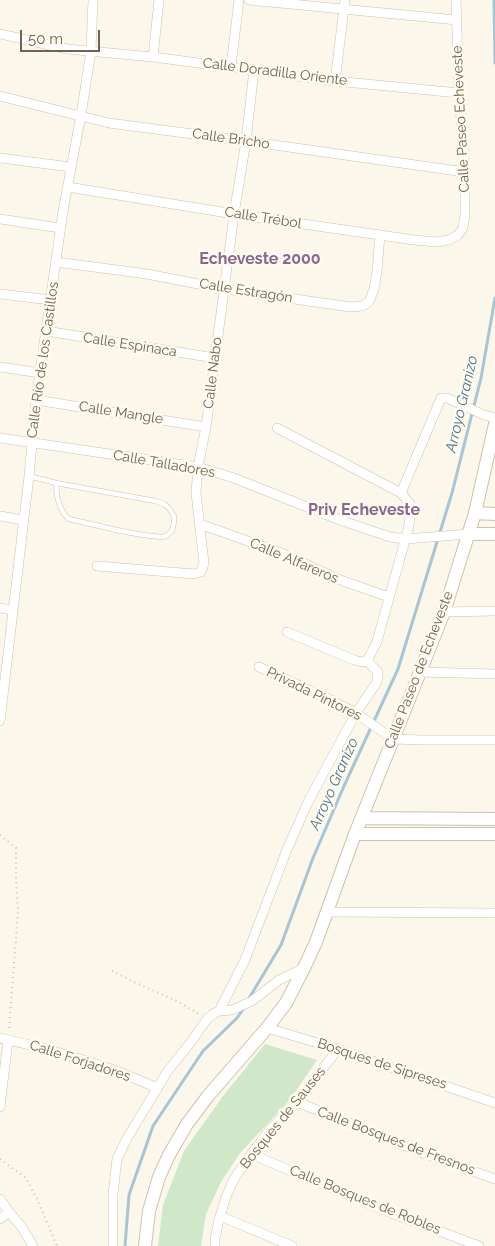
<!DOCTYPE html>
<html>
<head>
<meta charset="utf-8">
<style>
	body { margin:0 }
	#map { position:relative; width:495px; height:1246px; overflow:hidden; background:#fbf7ea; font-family:Raleway,sans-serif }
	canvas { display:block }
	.scale { position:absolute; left:20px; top:30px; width:80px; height:22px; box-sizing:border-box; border:2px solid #73624f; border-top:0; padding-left:6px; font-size:15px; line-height:18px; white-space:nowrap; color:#73624f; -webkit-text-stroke:4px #fdfaf0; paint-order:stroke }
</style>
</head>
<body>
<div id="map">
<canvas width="495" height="1246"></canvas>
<div class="scale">50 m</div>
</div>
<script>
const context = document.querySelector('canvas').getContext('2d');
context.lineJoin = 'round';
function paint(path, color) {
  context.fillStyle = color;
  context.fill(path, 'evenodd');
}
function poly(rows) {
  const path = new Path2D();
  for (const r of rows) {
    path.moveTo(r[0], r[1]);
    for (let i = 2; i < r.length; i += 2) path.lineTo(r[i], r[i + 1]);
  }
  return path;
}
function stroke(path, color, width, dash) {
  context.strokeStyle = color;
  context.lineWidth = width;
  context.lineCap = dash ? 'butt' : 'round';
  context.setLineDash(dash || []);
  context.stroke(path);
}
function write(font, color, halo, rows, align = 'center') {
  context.font = font + ' Raleway,sans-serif';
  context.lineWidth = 5;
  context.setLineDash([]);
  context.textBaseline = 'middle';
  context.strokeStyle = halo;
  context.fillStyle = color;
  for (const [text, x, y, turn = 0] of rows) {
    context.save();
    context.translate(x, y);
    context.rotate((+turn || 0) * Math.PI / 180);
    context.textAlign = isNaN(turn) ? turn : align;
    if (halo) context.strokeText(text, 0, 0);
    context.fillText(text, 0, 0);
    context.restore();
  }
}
paint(poly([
	[265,1044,317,1060,289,1101,240,1153,221,1182,206,1214,201,1246,158,1246,163,1205,184,1151,223,1096]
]), '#d0e7c9');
stroke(poly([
	[494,0,495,63],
	[248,1000,281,945,313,858,344,786,398,669,452,493,481,378,495,298],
	[125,1246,129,1195,153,1126,203,1051,237,1018,244,1008]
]), '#a7c5d3', 3);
const lane = poly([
	[29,476,56,483,155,501,164,504,169,508,174,516,174,522,172,531,166,536,162,537,143,535,121,531,69,519,64,514,60,506,57,496,56,483]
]);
const street = poly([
	[249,0,457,20],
	[0,34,67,49,153,57,335,81,459,93],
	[153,57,159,0],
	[231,66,239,0],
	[335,81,345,0],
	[0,96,109,123,246,141,465,172],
	[0,158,71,167],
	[68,187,234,214,414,240,437,242,449,240,458,235,463,228,465,214,465,172,459,93,456,0],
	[0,219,60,228],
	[56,262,147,274,224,289,351,307,362,306,369,302,374,289,377,271,380,235],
	[0,294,51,300],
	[46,331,215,358],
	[0,367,40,373],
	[36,400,206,427],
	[277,428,401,493,410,504,410,515,409,526,381,627,377,642,367,661],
	[0,438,198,467,234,478,340,520,390,537,405,539,469,534],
	[401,493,441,398,447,398,484,415,495,418],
	[0,516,23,520],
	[200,524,284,554,343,581,389,597],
	[97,566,194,574,201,572,204,563,196,493,198,467,206,427,234,214,246,141,254,70],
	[0,608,13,610],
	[444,612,495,611],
	[287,632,354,660,362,662,367,661],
	[259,667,327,698,356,713,393,739,423,740,495,740],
	[420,672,495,674],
	[0,721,29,476,36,400,63,211,81,115,91,51,93,0],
	[328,912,495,913],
	[219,1011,245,960,286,852,308,802,356,713,377,682,378,672,367,661],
	[267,1028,338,1049,495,1103],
	[0,1038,43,1048,77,1058,114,1070,158,1088],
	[297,1102,423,1153,495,1179],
	[0,1107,8,1040],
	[251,1154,391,1213,479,1246],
	[0,1199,9,1212,21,1226,33,1246],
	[220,1216,292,1246],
	[0,1219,9,1212],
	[113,1246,113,1194,117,1159,126,1140,167,1072,191,1042,207,1019,213,1014,219,1011,232,1010,252,1001,279,980,304,968],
	[215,1246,215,1238,220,1216,226,1197,234,1179,251,1154,269,1131,297,1102,338,1049]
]);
const secondary = poly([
	[475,513,495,514],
	[469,534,495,534],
	[361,818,495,819],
	[355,834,495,834],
	[145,1246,149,1211,159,1177,169,1155,187,1124,208,1096,267,1028,286,1003,304,968,316,942,355,834,444,612,475,513,495,424]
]);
stroke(lane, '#ccc1b0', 5.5);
stroke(street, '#ccc1b0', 10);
stroke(secondary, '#cec2ae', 14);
stroke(poly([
	[0,835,16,848,16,878,18,911,9,1029],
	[112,971,136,983,177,1001,199,1014],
	[0,1159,26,1178,37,1199,57,1246]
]), '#d3bfa7', 2, [1, 4]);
stroke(lane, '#fff', 4.5);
stroke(street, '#fff', 9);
stroke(secondary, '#fff', 12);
write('14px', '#73624f', '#fdfaf0', [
	["Calle Doradilla Oriente",275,72,7],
	["Calle Paseo Echeveste",461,119,-93],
	["Calle Bricho",231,139,8],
	["Calle Trébol",263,218,9],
	["Calle Estragón",246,291,9],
	["Calle Espinaca",130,345,9],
	["Calle Río de los Castillos",43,360,-82],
	["Calle Nabo",213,373,-83],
	["Calle Mangle",121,413,9],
	["Calle Talladores",164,464,10],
	["Calle Alfareros",294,561,23],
	["Calle Paseo de Echeveste",419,670,-69],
	["Privada Pintores",314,694,26],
	["Calle Forjadores",80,1061,18],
	["Bosques de Sipreses",382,1064,18],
	["Bosques de Sauses",283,1118,-51],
	["Calle Bosques de Fresnos",396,1141,21],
	["Calle Bosques de Robles",365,1200,22]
]);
write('italic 15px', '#4e768a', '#fdfaf0', [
	["Arroyo Granizo",462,404,-77],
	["Arroyo Granizo",334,784,-66]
]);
write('bold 16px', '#89678e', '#fdfaf0', [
	["Echeveste 2000",260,259],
	["Priv Echeveste",364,510]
]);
</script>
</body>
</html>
